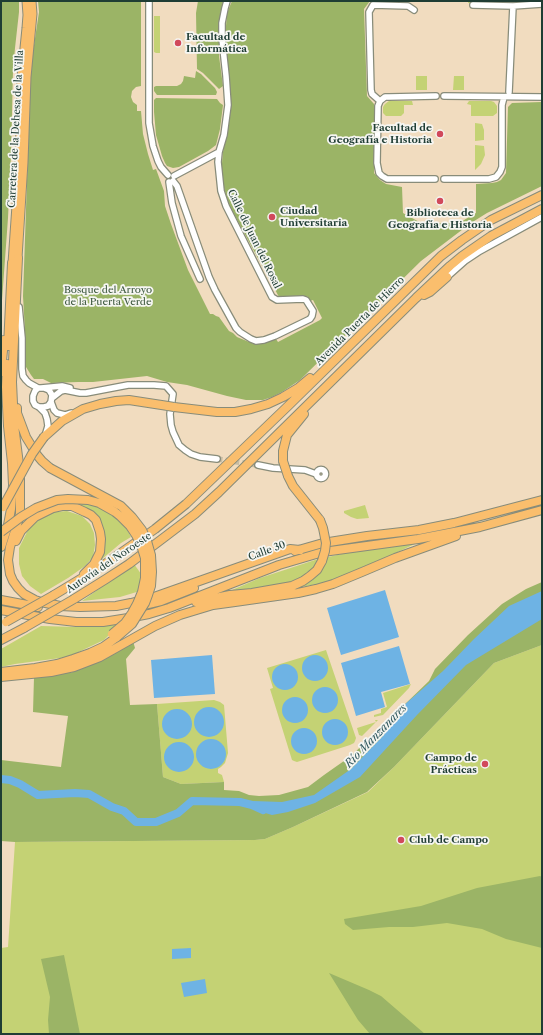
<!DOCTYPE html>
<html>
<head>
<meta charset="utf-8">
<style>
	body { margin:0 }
	#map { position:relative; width:543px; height:1035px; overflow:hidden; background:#f1dcbf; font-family:"Libre Caslon Text",serif }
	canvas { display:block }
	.frame { position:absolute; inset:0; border:2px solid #1f3d34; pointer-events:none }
</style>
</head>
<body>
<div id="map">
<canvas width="543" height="1035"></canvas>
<div class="frame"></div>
</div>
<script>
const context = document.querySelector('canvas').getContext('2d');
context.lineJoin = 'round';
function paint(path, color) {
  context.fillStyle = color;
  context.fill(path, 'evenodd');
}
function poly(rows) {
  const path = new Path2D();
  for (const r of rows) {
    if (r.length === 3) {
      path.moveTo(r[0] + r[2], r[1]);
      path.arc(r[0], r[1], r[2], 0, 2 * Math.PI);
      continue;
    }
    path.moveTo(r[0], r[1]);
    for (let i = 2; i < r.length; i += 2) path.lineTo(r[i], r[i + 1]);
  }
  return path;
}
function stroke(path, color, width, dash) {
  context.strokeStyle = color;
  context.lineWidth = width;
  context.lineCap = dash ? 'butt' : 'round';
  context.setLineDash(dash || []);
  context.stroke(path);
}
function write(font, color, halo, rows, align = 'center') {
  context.font = font + ' "Libre Caslon Text",serif';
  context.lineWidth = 3.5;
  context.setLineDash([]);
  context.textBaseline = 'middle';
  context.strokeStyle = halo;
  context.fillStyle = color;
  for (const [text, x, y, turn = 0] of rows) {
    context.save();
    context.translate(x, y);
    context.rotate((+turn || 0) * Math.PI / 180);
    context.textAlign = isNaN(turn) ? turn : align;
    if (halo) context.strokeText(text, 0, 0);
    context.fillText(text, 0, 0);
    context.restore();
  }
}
paint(poly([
	[468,1,542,1,542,2,468,3],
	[154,16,160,16,160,53,156,53,154,52],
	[416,76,427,76,427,90,416,90],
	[454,76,464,76,464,90,453,90],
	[389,101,412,101,413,105,404,105,404,113,401,116,386,116,383,113,383,107,385,104],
	[469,101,491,101,494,102,497,106,497,113,493,116,471,116,471,105,467,104],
	[475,123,482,124,484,130,484,140,475,141],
	[475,145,484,146,485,155,481,164,475,170],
	[84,503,106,509,123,522,131,537,121,543,96,564,101,526,87,512,65,505],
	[365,505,369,518,357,519,351,517,344,513,344,511],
	[67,511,82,516,90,524,94,533,95,545,93,557,85,566,68,578,41,594,30,586,22,576,19,564,19,548,29,528,41,518,55,512],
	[417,543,387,557,328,582,285,590,232,590,260,578,315,560,359,550],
	[134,564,144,578,140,591,120,597,82,601],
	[120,624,104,640,68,657,15,664,1,667,1,649,41,626,78,627],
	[542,645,542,1034,1,1034,1,948,8,947,15,842,255,840,265,839,293,827,368,792,394,767,494,663],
	[326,650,356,738,355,741,354,743,350,745,297,762,294,761,292,760,270,689,273,688,267,668],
	[411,684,409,688,383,715,374,717,374,715,381,713,381,709,387,707,383,693],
	[214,700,220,702,224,705,228,753,225,763,221,767,218,769,218,773,222,775,224,782,181,784,163,777,157,704],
	[375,720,378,720,362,736,359,735,357,728,376,722]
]), '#c4d274');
paint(poly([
	[1,1,19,1,19,12,15,48,13,71,11,155,8,218,1,314],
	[38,1,141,1,141,86,136,87,132,91,131,97,133,102,137,105,137,111,141,111,143,134,148,154,153,170,156,169,164,191,165,206,171,224,188,270,210,314,213,314,216,316,219,317,229,331,233,333,237,337,254,344,262,344,276,339,278,342,320,320,322,318,313,300,310,301,307,296,279,297,229,205,224,188,222,177,222,163,223,152,230,116,231,100,226,53,226,26,227,13,232,1,370,1,364,9,367,96,374,104,374,173,380,180,386,184,402,187,403,213,421,223,459,223,476,213,476,184,492,183,497,182,501,180,506,173,508,107,512,103,542,102,541,110,542,186,487,213,471,223,421,261,300,380,282,392,272,397,263,400,246,400,227,396,187,385,167,382,147,376,93,382,78,382,51,383,43,379,34,379,31,375,26,367,25,331,23,296,31,65,39,12],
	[198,1,225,1,221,10,219,31,219,56,223,86,219,89,203,73,197,69,196,13],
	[196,71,201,74,215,88,217,92,216,95,157,95,154,91,154,87,156,86,177,86,181,84,183,81,184,76,195,78],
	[156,98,217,99,220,103,223,105,220,129,216,145,208,151,179,167,173,168,167,166,165,163,162,156,156,135,154,112,154,100],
	[542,582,542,645,494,663,394,767,367,792,293,827,265,839,255,840,15,842,1,841,1,760,61,767,68,716,33,712,34,677,73,672,133,641,135,648,126,659,130,705,157,704,163,777,181,784,224,782,224,790,239,791,249,795,259,796,279,795,308,787,324,775,351,756,429,681,435,669,468,635,502,604,526,589],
	[540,876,542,877,542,948,506,939,482,929,447,923,413,927,389,927,353,930,345,924,344,919,421,906,477,888],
	[64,955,80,1034,49,1034,48,1020,50,997,41,959],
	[329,973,369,990,381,996,425,1034,370,1034,358,1020]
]), '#9bb466');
paint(poly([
	[385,590,399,637,341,655,327,608],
	[542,591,542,619,466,665,417,715,360,777,315,803,288,812,272,815,255,810,253,801,282,802,314,795,351,769,383,736,403,706,443,671,474,639,509,606],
	[399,646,410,684,381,692,385,707,356,716,341,663],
	[212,655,215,694,154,698,151,660],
	[315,668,13],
	[285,677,13],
	[325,700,13],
	[295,710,13],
	[209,722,15],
	[177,724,15],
	[335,732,13],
	[304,741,13],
	[211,754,15],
	[179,757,15],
	[191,948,191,958,172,959,172,949],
	[205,979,207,993,184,997,181,983]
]), '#6eb3e4');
stroke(poly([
	[1,779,10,780,20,784,38,795,75,793,89,794,112,807,124,811,136,822,156,822,178,813,192,801,240,802,252,805,263,810]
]), '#6eb3e4', 8);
stroke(poly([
	[217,459,258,465]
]), '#c7bca3', 5.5, [5.5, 3]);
const minor = poly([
	[149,1,149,123,153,146,158,161,161,167,168,175],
	[473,5,513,6,542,4],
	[509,92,513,6],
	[444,96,542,97],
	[380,101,372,94,371,90,369,12,373,5,408,6,414,10],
	[174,176,219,152],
	[435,179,387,179,382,176,379,173,377,163,378,106,380,101,385,97,389,97,436,96],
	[444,179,489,179,496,177,500,172,502,167,502,105,504,97],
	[173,181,177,186,209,277,215,290,236,328,240,332,251,339,256,341,264,340,275,336,310,319,312,316,313,311,306,300,303,299,277,300,272,297,226,206,221,191,218,162,219,152,224,135,228,105,226,76,222,39,222,23,225,8,227,1],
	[169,182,172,203,181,236,200,279],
	[447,277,465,261,480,251,542,217],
	[19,307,22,338,22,369,23,376,26,380,29,383,38,388],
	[52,398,61,391,65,390,80,393,86,393,128,385,154,385,166,386,173,394,170,414,171,425,173,432,179,445,185,450,191,454,200,457,217,459],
	[51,402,54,410,57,413,65,415,71,413],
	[39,407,44,407,48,406,51,402,52,395,49,390,44,388],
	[45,436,48,426,47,419,45,413,39,407,35,405,33,401,33,396,35,391,38,388,41,388,62,386,70,388],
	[258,465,273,468,305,470,316,474],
	[321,474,4.5]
]);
const major = poly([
	[18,258,24,162,27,77,33,14,32,1],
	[12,263,19,162,21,78,26,28,27,15,26,1]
]);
const highway = poly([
	[18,258,12,382,14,425,20,472,20,514,15,531,10,547,8,560,10,574,13,581,18,588,24,594,35,600,41,602,60,606,80,607,116,606,131,603,154,597,290,549,300,550],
	[424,295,430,292,447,277],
	[8,346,12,263],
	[1,372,4,340],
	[174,407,217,412,235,412,251,409,268,404,283,397,298,388,310,378],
	[17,408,17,413,26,437,37,455,42,461,50,468],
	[44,437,62,421,83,409,100,404,116,401,129,400,168,406],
	[283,461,283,451,287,435,304,414],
	[288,476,293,486,320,520],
	[16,541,21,531,35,517,53,508,62,506,72,506,85,512,91,515,96,520,100,532,101,539,100,552,94,564,84,574],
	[1,547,8,525,11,509,13,485,12,463,8,426,6,387,7,364],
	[295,551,323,543,367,536,419,530,454,523,542,500],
	[54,595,102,566,155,529,186,504,288,406,441,256,462,240,491,220,542,195],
	[74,599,106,579,129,564,166,536,195,514,219,492,416,298,450,266,462,256,491,236,542,209],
	[1,600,38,607],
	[196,602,230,595,252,593,292,586,303,581,310,576,317,570,322,561],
	[144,605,161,601,194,588],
	[1,610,50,619,76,622,103,622,128,618,149,614,169,608,279,565,323,552,418,539,480,527,542,510],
	[1,640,24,628],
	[1,672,35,668,57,664,73,659,90,653,103,647,117,637],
	[1,677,51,672,74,667,100,657,155,626,180,615,213,605,235,602,298,593,316,589,333,584,362,572,395,558,456,536]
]);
stroke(minor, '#888c7a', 8);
stroke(major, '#888c7a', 9);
stroke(highway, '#888c7a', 10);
stroke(minor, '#fff', 5.5);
stroke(major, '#fabe6d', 7);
stroke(highway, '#fabe6d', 8);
const highwayBridge = poly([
	[168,406,174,407],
	[283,461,288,476],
	[50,468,121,506,132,517,142,530,147,541,151,555,152,572,151,586,148,595,145,603,132,624,117,637],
	[3,507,32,454,44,437],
	[320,520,323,528,326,543,325,551,322,561],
	[1,532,21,517,36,508,57,500,68,499,88,500,99,503,115,512,120,516,130,526,136,535,141,545,145,558,145,578,142,592,137,604,132,613,125,623,112,634],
	[6,622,54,595],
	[24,628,74,599]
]);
stroke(highwayBridge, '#888c7a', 10, []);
stroke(highwayBridge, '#fabe6d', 8);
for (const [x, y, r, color] of [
	[178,43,4,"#d1495b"],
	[440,134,4,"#d1495b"],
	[440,201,4,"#d1495b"],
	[272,217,4,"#d1495b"],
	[485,764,4,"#d1495b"],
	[401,840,4,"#d1495b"]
]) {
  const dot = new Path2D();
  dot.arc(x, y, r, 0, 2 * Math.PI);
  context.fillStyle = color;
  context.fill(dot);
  stroke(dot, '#f6f6f2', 1.5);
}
write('bold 10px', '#1f3d34', '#f6f6f2', [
	["Facultad de",186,37],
	["Informática",186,49],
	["Facultad de",432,128,"right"],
	["Geografía e Historia",432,140,"right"],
	["Ciudad",280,211],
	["Universitaria",280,223],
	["Biblioteca de",440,213,"center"],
	["Geografía e Historia",440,225,"center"],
	["Campo de",477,758,"right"],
	["Prácticas",477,770,"right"],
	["Club de Campo",409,840]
], 'left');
write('10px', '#1f3d34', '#f6f6f2', [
	["Carretera de la Dehesa de la Villa",16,129,-87],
	["Calle de Juan del Rosal",254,239,64],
	["Avenida Puerta de Hierro",360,321,-45],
	["Calle 30",267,551,-20],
	["Autovía del Noroeste",109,563,-34]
]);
write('10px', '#405b41', '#f6f6f2', [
	["Bosque del Arroyo",108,290],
	["de la Puerta Verde",108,302]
]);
write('italic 11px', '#335a60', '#f6f6f2', [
	["Río Manzanares",376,736,-46]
]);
</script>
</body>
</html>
